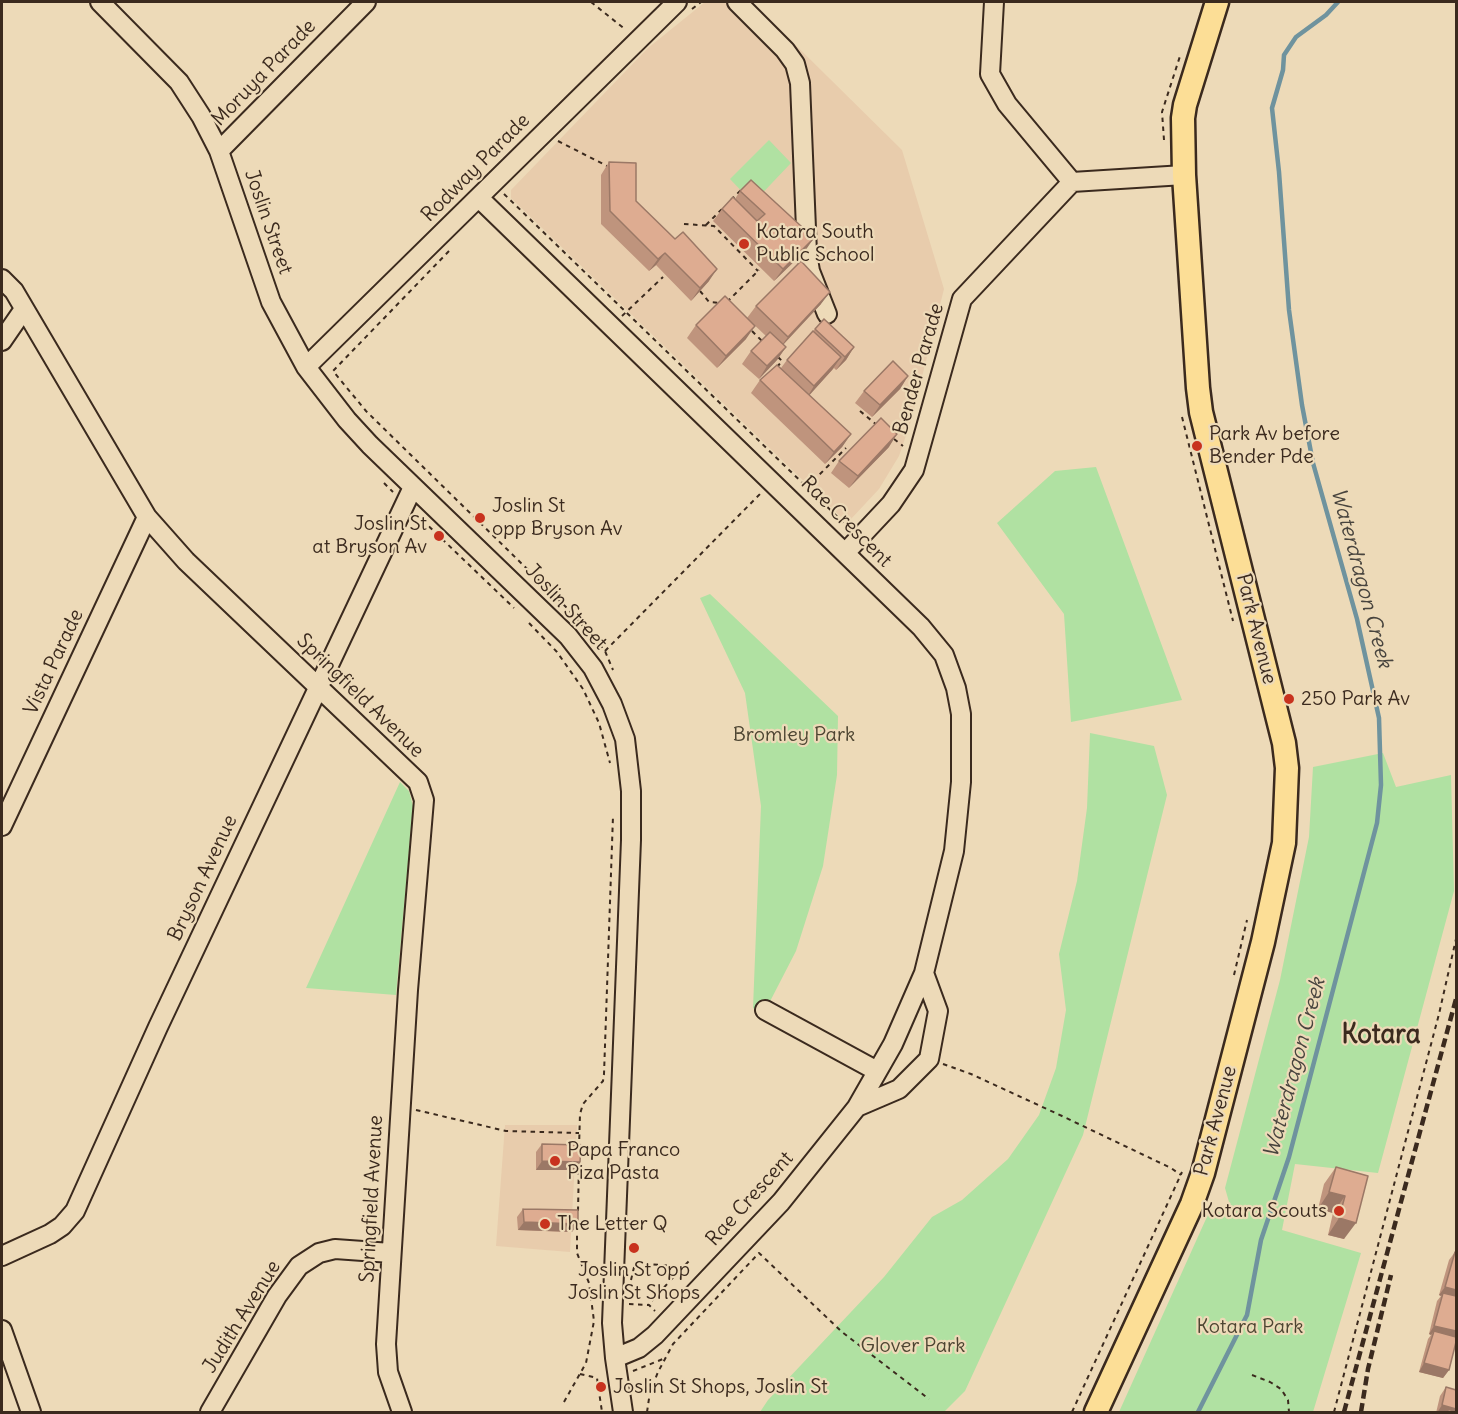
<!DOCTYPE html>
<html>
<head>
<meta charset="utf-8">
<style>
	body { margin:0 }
	#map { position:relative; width:1458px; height:1414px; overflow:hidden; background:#eddab8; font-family:Delius,sans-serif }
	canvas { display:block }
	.frame { position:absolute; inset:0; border:3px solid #3b2a1e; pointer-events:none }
</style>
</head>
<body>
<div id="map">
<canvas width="1458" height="1414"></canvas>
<div class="frame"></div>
</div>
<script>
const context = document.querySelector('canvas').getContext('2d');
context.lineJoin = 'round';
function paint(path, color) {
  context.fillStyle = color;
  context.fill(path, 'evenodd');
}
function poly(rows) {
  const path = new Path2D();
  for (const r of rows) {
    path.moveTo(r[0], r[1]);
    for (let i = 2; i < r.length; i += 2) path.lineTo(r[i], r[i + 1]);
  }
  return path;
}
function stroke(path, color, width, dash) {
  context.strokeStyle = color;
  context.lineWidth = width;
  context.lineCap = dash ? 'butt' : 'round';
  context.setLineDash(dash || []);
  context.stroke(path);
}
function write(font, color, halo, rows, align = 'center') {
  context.font = font + ' Delius,sans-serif';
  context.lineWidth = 4.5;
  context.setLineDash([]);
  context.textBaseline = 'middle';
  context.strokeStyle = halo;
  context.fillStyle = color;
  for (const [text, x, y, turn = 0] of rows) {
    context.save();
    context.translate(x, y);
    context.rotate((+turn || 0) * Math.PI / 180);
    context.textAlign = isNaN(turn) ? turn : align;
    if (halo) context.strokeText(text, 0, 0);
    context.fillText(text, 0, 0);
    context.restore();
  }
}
paint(poly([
	[705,2,752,2,902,150,944,289,911,421,899,456,879,489,851,519,842,518,511,198,511,190,648,48],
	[505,1125,577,1125,570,1252,496,1246]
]), '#e8ccac');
paint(poly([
	[769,140,791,163,753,203,730,179],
	[1096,467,1182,700,1071,722,1064,614,997,523,1055,471],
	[710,594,838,716,837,775,823,866,796,951,763,1015,753,1008,761,806,745,693,700,598],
	[1090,733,1154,746,1167,795,1083,1135,965,1391,944,1412,760,1412,768,1400,884,1277,932,1217,962,1200,1008,1159,1039,1115,1056,1068,1066,1010,1059,954,1077,881,1087,808],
	[1383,753,1396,787,1451,775,1454,891,1378,1173,1295,1164,1282,1230,1361,1253,1313,1412,1119,1412,1210,1210,1233,1216,1225,1188,1280,980,1309,837,1313,767],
	[400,782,409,791,413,806,396,995,306,988]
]), '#b0e1a2');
stroke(poly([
	[1198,1412,1247,1315,1261,1240,1289,1157,1377,823,1381,785,1379,718,1357,619,1313,463,1302,405,1289,310,1279,172,1272,108,1283,70,1284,55,1296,37,1326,15,1338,2]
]), '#6f939e', 4.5);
const minor = poly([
	[100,2,179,82,201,116,219,151,271,302,306,367,347,420,370,445,568,636,593,668,612,704,625,739,631,791,631,840,612,1323,615,1358,623,1412],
	[737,2,785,50,795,64,800,83,807,253,810,271,827,314],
	[994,2,990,74,1007,104,1072,182],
	[219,151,366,2],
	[479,198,921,627,944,655,956,688,961,714,961,782,954,851,924,973,893,1044,857,1107,781,1202,655,1335,639,1348,615,1358],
	[2,279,14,291,147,517,186,561,418,782,424,800,408,990,386,1344,388,1372,402,1412],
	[2,341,24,309],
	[306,367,677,2],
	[845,553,891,504,914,470,962,299,1072,182,1184,175],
	[2,826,147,517],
	[765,1010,877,1071],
	[857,1107,899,1089,929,1059,938,1011,924,973],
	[2,1256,50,1234,62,1226,75,1211,158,1027,413,487],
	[2,1330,31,1412],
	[210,1412,277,1296,299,1266,319,1253,335,1249,391,1253]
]);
const major = poly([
	[1096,1412,1192,1204,1203,1173,1263,942,1284,843,1287,768,1284,743,1201,412,1198,388,1184,175,1183,118,1185,105,1217,2]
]);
stroke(minor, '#3b2a1e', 22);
stroke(major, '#3b2a1e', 27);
stroke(poly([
	[591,2,626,30],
	[692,9,701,2],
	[1164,140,1162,112,1181,53],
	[558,141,609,167],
	[504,194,849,528],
	[731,200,741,190],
	[684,224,714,226,758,271],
	[706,225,723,208],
	[449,251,333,371,366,411,568,609,605,651,613,670],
	[700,291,709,302,722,303],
	[727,302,759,270],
	[622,316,663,277],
	[752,331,763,342],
	[777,367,782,361,777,356],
	[860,411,878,426],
	[1182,417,1233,621],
	[894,439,903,446],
	[384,483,393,492],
	[807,487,846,448],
	[416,514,514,608],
	[529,623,557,652,583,689,599,723,610,763],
	[605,651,760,494],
	[1234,975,1247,920],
	[943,1064,971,1074,1062,1116,1171,1168,1181,1175],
	[416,1110,506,1131,579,1133],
	[579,1148,580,1114,583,1104,603,1081,604,1074,613,816],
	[578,1211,579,1162],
	[679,1271,691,1259],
	[631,1280,635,1263,672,1266,679,1271,648,1305],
	[629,1304,649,1305,655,1311],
	[633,1371,663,1359],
	[580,1374,597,1378,602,1412],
	[1252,1375,1270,1382,1281,1389,1288,1400,1289,1412],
	[564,1402,586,1363,594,1321,589,1283,577,1253,577,1222],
	[647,1412,650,1392,658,1372,673,1344,759,1253,842,1332,929,1399],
	[1072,1412,1182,1172],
	[1334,1412,1439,1014,1456,939]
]), '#3b2a1e', 2, [4.5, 4.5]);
stroke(minor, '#eddab8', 18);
stroke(major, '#fcde96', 22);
stroke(poly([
	[1344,1412,1456,999],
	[1361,1412,1368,1369,1391,1275]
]), '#3b2a1e', 4.5, [9, 4.5]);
paint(poly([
	[609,162,636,201,709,281,691,301,656,265,649,271,601,224,601,175],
	[740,191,805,251,774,281,713,221,722,209,735,199],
	[821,304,783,345,786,347,777,360,759,379,742,364,751,351,766,336,747,318,756,306],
	[696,325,746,339,717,368,687,338],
	[815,329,854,347,846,360,836,370,834,368,809,395,851,434,842,447,825,464,751,393,760,380,781,368,787,360],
	[908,376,900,389,872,417,855,403,864,391],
	[889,447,849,488,831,473,839,461],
	[542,1144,580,1162,574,1170,536,1170,536,1152],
	[1336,1167,1368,1176,1344,1239,1328,1235,1333,1213,1318,1209,1324,1184],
	[523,1209,572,1232,518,1230,517,1217],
	[1455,1252,1456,1252,1456,1336,1449,1370,1443,1378,1419,1372,1428,1339,1431,1335,1429,1334,1437,1301,1441,1296,1439,1295,1449,1260],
	[1446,1387,1456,1413,1436,1413,1440,1396]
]), '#bf947d');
paint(poly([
	[814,238,805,251,774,281,783,269],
	[665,253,656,265,649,271,658,259],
	[717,269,709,281,691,301,700,288],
	[830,292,821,304,779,349,788,337],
	[755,326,746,339,717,368,726,356],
	[786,347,777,360,759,379,767,366],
	[854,347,846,360,836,370,845,357],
	[841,357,832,370,806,399,814,386],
	[908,376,900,389,872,417,880,405],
	[851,434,842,447,825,464,834,452],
	[897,434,889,447,849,488,858,476],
	[542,1161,580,1162,574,1170,536,1170],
	[1329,1192,1345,1196,1333,1213,1318,1209],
	[1339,1218,1356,1223,1344,1239,1328,1235],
	[524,1222,578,1224,572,1232,518,1230],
	[1445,1287,1456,1290,1456,1300,1443,1293,1441,1296,1439,1295],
	[1434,1326,1456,1331,1456,1336,1453,1340,1434,1331,1431,1335,1429,1334],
	[1424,1363,1449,1370,1443,1378,1419,1372],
	[1442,1405,1456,1409,1456,1413,1449,1410,1447,1413,1437,1413]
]), '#9b7866');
const building = poly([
	[609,162,636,163,636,201,675,239,683,232,717,269,700,288,665,253,658,259,610,211,609,162],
	[751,180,814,238,783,269,722,209,733,197,757,221,765,214,740,191,751,180],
	[801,261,830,292,788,337,756,306,801,261],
	[725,296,755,326,726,356,696,325,725,296],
	[824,319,854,347,845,357,815,329,824,319],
	[813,331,841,357,814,386,787,360,813,331],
	[770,332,786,347,767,366,751,351,770,332],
	[893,361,908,376,880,405,864,391,893,361],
	[777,365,851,434,834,452,760,380,777,365],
	[881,418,897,434,858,476,839,461,881,418],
	[542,1144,581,1145,580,1162,542,1161,542,1144],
	[1336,1167,1368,1176,1356,1223,1339,1218,1345,1196,1329,1192,1336,1167],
	[523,1209,578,1210,578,1224,524,1222,523,1209],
	[1455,1252,1456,1252,1456,1290,1445,1287,1455,1252],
	[1443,1293,1456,1296,1456,1331,1434,1326,1443,1293],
	[1434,1331,1456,1337,1456,1342,1449,1370,1424,1363,1434,1331],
	[1446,1387,1456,1390,1456,1409,1442,1405,1446,1387]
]);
paint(building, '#deac91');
stroke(building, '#9b7866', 1.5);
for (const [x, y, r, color] of [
	[744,244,6,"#c8321e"],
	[1197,446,6,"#c8321e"],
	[480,518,6,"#c8321e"],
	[439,536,6,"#c8321e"],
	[1289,699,6,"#c8321e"],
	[555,1161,6,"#c8321e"],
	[1339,1211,6,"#c8321e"],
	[545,1224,6,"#c8321e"],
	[634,1248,6,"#c8321e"],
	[601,1387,6,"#c8321e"]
]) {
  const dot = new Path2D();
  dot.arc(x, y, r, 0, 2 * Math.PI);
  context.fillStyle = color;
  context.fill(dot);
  stroke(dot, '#eddab8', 2);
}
write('20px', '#3b2a1e', '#eddab8', [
	["Moruya Parade",264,73,-46],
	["Rodway Parade",476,168,-45],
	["Joslin Street",268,222,71],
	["Bender Parade",919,369,-74],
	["Rae Crescent",846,522,45],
	["Joslin Street",566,607,47],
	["Park Avenue",1256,629,76],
	["Vista Parade",54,662,-65],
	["Springfield Avenue",360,696,44],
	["Bryson Avenue",203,878,-65],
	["Park Avenue",1216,1121,-75],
	["Springfield Avenue",372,1199,-87],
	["Rae Crescent",750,1199,-48],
	["Judith Avenue",242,1317,-58]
]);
write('20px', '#3b2a1e', '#eddab8', [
	["Kotara South",756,232],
	["Public School",756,255],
	["Park Av before",1209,434],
	["Bender Pde",1209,457],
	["Joslin St",492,506],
	["opp Bryson Av",492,529],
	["Joslin St",427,524,"right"],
	["at Bryson Av",427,547,"right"],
	["250 Park Av",1301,699],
	["Papa Franco",567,1150],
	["Piza Pasta",567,1173],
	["Kotara Scouts",1327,1211,"right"],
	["The Letter Q",557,1224],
	["Joslin St opp",634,1270,"center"],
	["Joslin St Shops",634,1293,"center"],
	["Joslin St Shops, Joslin St",613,1387]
], 'left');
write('20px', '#4d4532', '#eddab8', [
	["Bromley Park",794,735],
	["Kotara Park",1250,1327],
	["Glover Park",913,1346]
]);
write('italic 21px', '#48443e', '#eddab8', [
	["Waterdragon Creek",1361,578,75],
	["Waterdragon Creek",1295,1068,-75]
]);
write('bold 26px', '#3b2a1e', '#eddab8', [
	["Kotara",1381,1036]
]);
</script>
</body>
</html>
